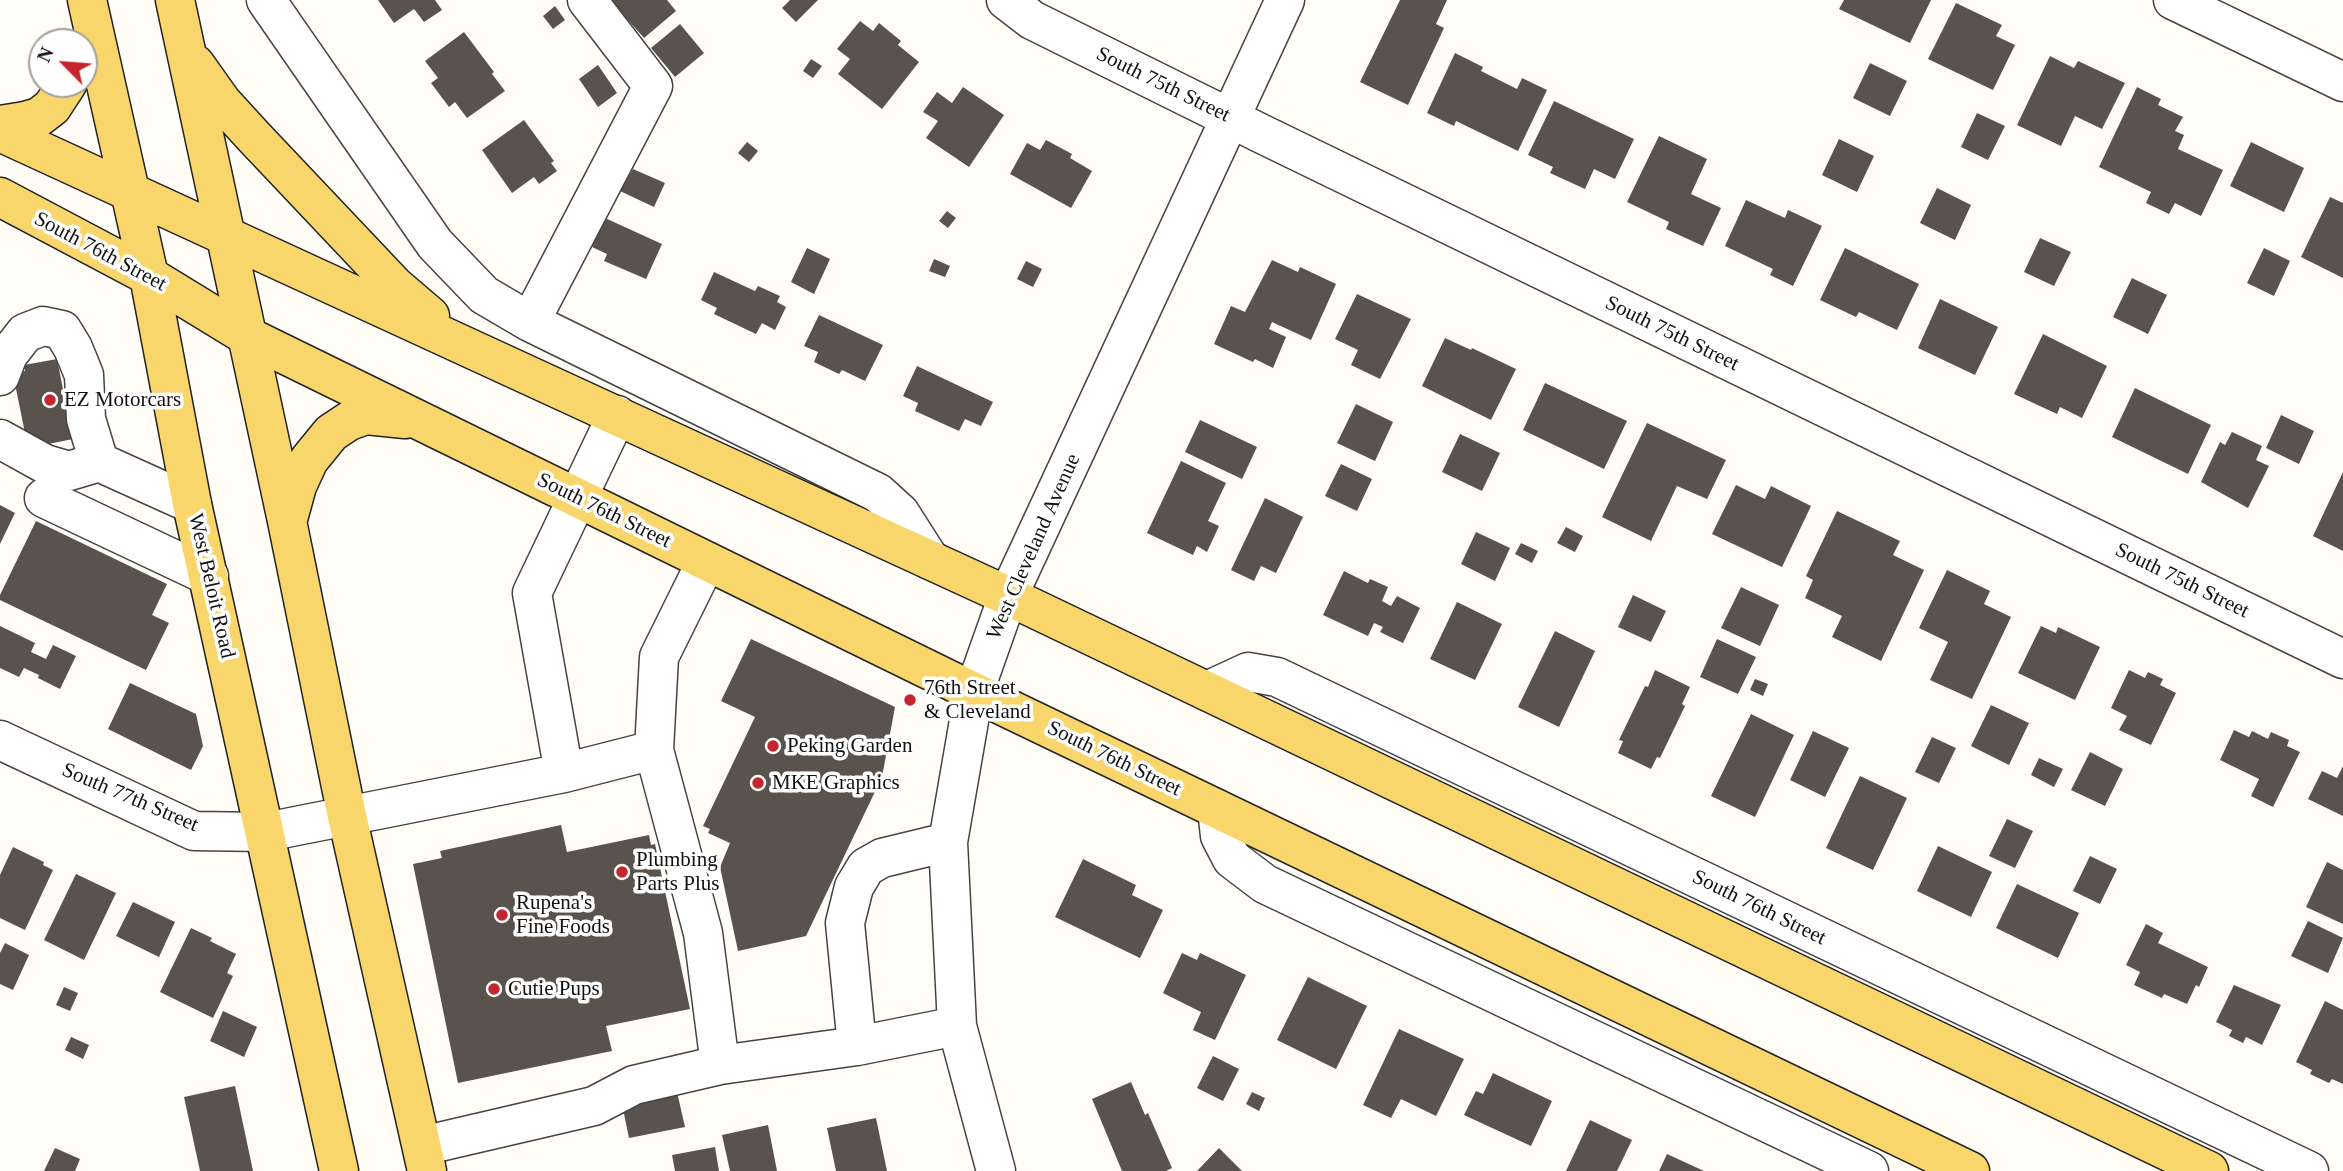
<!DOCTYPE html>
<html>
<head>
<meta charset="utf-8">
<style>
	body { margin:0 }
	#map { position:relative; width:2343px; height:1171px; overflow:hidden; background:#fffdf5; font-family:Georgia,serif }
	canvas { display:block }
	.north { position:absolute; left:28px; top:28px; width:70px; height:70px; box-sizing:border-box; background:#fff; border:2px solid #a0a0a0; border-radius:50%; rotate:295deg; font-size:19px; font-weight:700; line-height:28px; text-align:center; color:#111 }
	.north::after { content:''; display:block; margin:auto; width:24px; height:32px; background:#c4262e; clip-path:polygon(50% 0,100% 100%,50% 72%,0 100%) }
</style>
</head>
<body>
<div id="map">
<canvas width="2343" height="1171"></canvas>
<div class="north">N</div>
</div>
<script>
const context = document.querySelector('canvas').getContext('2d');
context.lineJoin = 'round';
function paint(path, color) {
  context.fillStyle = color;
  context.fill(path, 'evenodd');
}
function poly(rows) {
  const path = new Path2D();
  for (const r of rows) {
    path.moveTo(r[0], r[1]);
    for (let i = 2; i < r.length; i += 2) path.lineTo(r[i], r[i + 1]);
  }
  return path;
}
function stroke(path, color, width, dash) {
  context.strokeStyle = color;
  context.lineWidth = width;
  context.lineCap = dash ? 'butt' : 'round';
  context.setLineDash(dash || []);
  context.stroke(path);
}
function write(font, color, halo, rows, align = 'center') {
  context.font = font + ' Georgia,serif';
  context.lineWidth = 7;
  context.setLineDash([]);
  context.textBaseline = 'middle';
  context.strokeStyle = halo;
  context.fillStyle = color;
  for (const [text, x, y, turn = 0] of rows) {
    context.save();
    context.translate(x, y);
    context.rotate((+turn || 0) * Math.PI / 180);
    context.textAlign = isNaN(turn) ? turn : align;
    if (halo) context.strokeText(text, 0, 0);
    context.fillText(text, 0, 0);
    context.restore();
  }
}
paint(poly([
	[378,0,435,0,442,10,424,22,414,9,394,23],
	[610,0,667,0,676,11,644,38],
	[790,0,818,0,796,22,782,8],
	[1400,0,1447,0,1436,24,1444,28,1408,105,1360,82],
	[1844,0,1931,0,1910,43,1839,9],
	[1956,3,2002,25,1996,36,2015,45,1993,90,1928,59],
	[555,6,565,20,553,29,543,16],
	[860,21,873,31,879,23,901,41,898,45,919,62,882,109,838,74,850,59,837,49],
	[680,24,704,53,675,77,651,48],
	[464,32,494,72,492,74,505,91,467,118,455,102,449,107,431,83,438,78,425,61],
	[1455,53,1483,67,1481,71,1517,89,1522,78,1547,90,1518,151,1456,121,1454,126,1427,113],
	[2050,56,2074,68,2078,61,2125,83,2102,129,2075,116,2061,146,2017,125],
	[811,59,822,66,813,78,803,71],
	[1870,63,1907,81,1890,116,1853,98],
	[598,65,617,93,598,107,579,79],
	[963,87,1004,115,969,167,926,138,938,121,923,112,937,92,952,103],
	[2137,87,2161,99,2158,105,2183,117,2175,131,2184,135,2178,149,2223,170,2201,216,2175,203,2169,214,2146,203,2151,192,2099,167],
	[1554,101,1634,139,1615,179,1594,169,1585,189,1550,173,1553,167,1528,155],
	[1977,113,2005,126,1988,160,1961,147],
	[524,120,554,161,551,163,557,171,539,184,534,177,512,193,482,150],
	[1659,136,1707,159,1691,194,1721,208,1703,246,1666,229,1669,222,1627,202],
	[1839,139,1874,156,1857,192,1822,175],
	[1046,140,1072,154,1070,158,1092,171,1071,208,1010,174,1027,143,1040,150],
	[747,142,758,151,749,162,738,153],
	[2251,142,2304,168,2284,212,2230,186],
	[633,169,665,183,654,207,620,191],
	[1937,188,1971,205,1955,240,1920,223],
	[2330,197,2343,203,2343,278,2301,257],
	[1746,200,1785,218,1788,210,1822,226,1793,286,1770,275,1773,269,1725,246],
	[947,211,956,218,948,228,939,221],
	[605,218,662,244,646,279,604,261,607,254,592,247],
	[2040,238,2071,252,2054,286,2024,272],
	[807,248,830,259,814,294,791,282],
	[1845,248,1919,284,1897,330,1859,312,1856,317,1820,300],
	[2264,248,2290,261,2274,296,2247,283],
	[934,259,950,266,945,277,929,271],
	[1272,260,1298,272,1300,267,1336,284,1311,340,1272,322,1269,329,1286,337,1273,368,1255,359,1253,362,1214,344,1231,306,1245,312],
	[1026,261,1042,269,1033,287,1017,279],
	[714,272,755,291,758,286,780,296,777,302,786,307,775,330,762,323,756,334,714,314,717,308,701,300],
	[2132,278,2167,295,2148,334,2113,317],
	[1357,294,1411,319,1380,379,1351,365,1358,350,1335,339],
	[1940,299,1998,327,1975,375,1918,348],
	[819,315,883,345,865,381,842,370,839,374,814,362,818,352,804,346],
	[2043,334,2107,366,2082,418,2060,407,2057,414,2014,394],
	[1445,338,1471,350,1472,348,1516,369,1491,420,1422,386],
	[57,359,73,439,28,448,13,374,25,371,24,365],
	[917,366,993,402,981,426,965,419,959,431,915,411,918,403,903,396],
	[1545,383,1627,421,1604,469,1523,430],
	[2135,388,2211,425,2188,474,2112,437],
	[1356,404,1393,422,1375,461,1337,443],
	[2281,415,2314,431,2299,464,2266,448],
	[1200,420,1257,447,1242,479,1185,452],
	[1647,423,1726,460,1707,499,1677,486,1651,541,1602,517],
	[2232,432,2262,446,2256,460,2269,466,2248,508,2201,482,2220,442,2225,445],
	[1460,434,1500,453,1482,491,1442,472],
	[1181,461,1226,483,1208,521,1219,526,1207,552,1197,546,1193,555,1147,533],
	[1341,464,1372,479,1357,511,1325,496],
	[2343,472,2343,551,2313,536],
	[1736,485,1765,499,1771,486,1811,506,1782,567,1712,534],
	[1265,498,1303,517,1276,573,1261,566,1254,581,1231,570],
	[0,505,15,513,0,544],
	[1837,511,1900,541,1893,555,1924,570,1881,661,1832,637,1842,616,1805,598,1813,580,1806,576],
	[36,521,167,584,152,615,169,623,146,670,0,600,0,595],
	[1566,527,1583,536,1575,552,1557,543],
	[1476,532,1510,548,1495,581,1461,564],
	[1521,543,1538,551,1532,563,1515,554],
	[1947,570,1990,591,1984,604,2011,617,1972,699,1930,680,1948,642,1919,628],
	[1344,571,1368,583,1370,579,1388,587,1382,601,1391,606,1397,596,1420,608,1403,643,1380,632,1383,627,1374,623,1368,636,1323,615],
	[1741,587,1779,605,1760,646,1721,628],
	[1633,595,1666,611,1651,642,1618,627],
	[1457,602,1502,624,1475,680,1430,659],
	[0,626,35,643,31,652,46,659,53,645,76,656,60,689,38,678,39,675,24,668,19,677,0,668],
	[2041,626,2056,633,2058,627,2100,647,2075,700,2018,673],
	[1555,631,1595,651,1559,727,1518,707],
	[751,639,895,707,882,777,806,936,738,951,720,867,730,843,708,833,710,829,703,826,755,717,721,701],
	[1717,639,1756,657,1738,694,1700,677],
	[1655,670,1690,687,1682,704,1685,706,1660,758,1657,757,1651,769,1618,753,1623,741,1619,740,1645,686,1648,687],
	[2129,670,2145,678,2148,672,2163,679,2160,685,2176,693,2151,745,2119,730,2127,716,2111,708],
	[1755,679,1768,684,1763,696,1750,690],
	[130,683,196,714,203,746,191,770,108,729],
	[1991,705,2029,723,2009,765,1971,746],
	[1751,714,1794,735,1755,817,1711,796],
	[2234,730,2249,737,2252,731,2268,739,2271,732,2289,740,2287,746,2300,752,2273,807,2251,796,2259,779,2220,760],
	[1813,731,1849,748,1825,797,1790,780],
	[1932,737,1956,748,1939,783,1915,772],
	[2090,752,2123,769,2105,806,2071,790],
	[2039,758,2063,769,2054,787,2031,775],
	[2343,766,2343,816,2308,799,2322,771,2337,778],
	[1860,776,1907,798,1873,870,1826,848],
	[2007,819,2033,831,2015,868,1989,856],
	[561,825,567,852,649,835,651,845,655,844,690,1009,606,1026,612,1051,458,1083,413,864,442,858,440,851],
	[1938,846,1992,872,1971,917,1917,891],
	[13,847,44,862,43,865,53,870,25,930,0,918,0,875],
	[2090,856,2117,869,2100,904,2073,891],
	[1083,859,1136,885,1132,895,1163,910,1140,958,1055,917],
	[2327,862,2343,870,2343,924,2306,907],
	[76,874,116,893,84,960,44,940],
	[2017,884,2079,913,2058,958,1996,928],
	[133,902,175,922,159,957,116,936],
	[2308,921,2343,938,2328,973,2291,956],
	[2146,924,2163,933,2158,943,2208,967,2199,987,2196,985,2187,1004,2164,994,2162,998,2134,985,2140,972,2126,965],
	[191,928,212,938,210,941,236,954,227,973,233,976,213,1018,160,992],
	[5,943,29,955,13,990,0,984,0,953],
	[1182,953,1197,960,1200,953,1246,975,1215,1040,1193,1030,1201,1012,1163,993],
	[1308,977,1367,1006,1336,1069,1277,1040],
	[2234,985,2281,1005,2262,1045,2246,1037,2243,1043,2229,1036,2232,1030,2216,1022],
	[64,987,78,993,70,1011,56,1005],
	[2325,1001,2343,1010,2343,1084,2332,1079,2329,1083,2310,1074,2312,1070,2296,1062],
	[223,1011,257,1027,244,1057,210,1041],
	[1399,1029,1464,1059,1436,1116,1401,1099,1391,1118,1363,1105],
	[71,1037,89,1045,83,1059,65,1050],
	[1213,1056,1239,1069,1223,1101,1197,1088],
	[1493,1073,1552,1101,1531,1146,1464,1115,1476,1091,1483,1094],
	[1131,1082,1145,1115,1148,1113,1172,1168,1166,1171,1122,1171,1092,1099],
	[235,1086,253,1171,200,1171,184,1097],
	[677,1092,685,1127,629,1138,622,1104],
	[1252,1092,1265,1098,1259,1111,1246,1104],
	[876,1118,887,1171,836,1171,827,1128],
	[1590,1120,1632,1140,1617,1171,1566,1171],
	[768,1125,777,1171,730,1171,722,1135],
	[715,1147,719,1171,675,1171,672,1155],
	[55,1148,80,1159,75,1171,44,1171],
	[1219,1148,1242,1171,1197,1171],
	[1667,1154,1704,1171,1659,1171]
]), '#5a524d');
const minor = poly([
	[266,0,435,244,484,295,530,322,878,493,900,513,930,560],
	[1006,0,1032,20,1260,133,2343,659],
	[2173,0,2343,82],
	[530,322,653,86,587,0],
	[0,376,8,355,25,333,43,326,62,330,73,348,84,375,86,419,99,462],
	[0,439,45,464,69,471,99,462,192,504],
	[44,498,209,576],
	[1207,691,1248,672,1277,677,2309,1171],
	[0,740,194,831,266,832,564,773,654,750,659,657,706,562],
	[564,773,532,593,617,415],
	[1217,809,1220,836,1232,859,1265,884,1869,1171],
	[857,1046,845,923,854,887,866,867,882,858,948,842],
	[720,1065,857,1046,957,1026],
	[422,1146,594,1106,634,1085,720,1065,703,933,654,750],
	[996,1171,957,1026,948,842,974,692,1008,596,1285,0]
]);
const major = poly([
	[87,0,149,276,192,504,339,1171],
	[175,0,287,521,347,816,427,1171],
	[195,64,222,102,254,137,395,286,430,316],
	[0,125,25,121,39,117,52,107,67,84],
	[0,132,1008,596,2209,1171],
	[0,197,149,276,247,336,974,692,1970,1171],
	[288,519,297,486,309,460,331,433,349,421,366,415,405,419]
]);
stroke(minor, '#444', 41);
stroke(major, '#222', 41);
stroke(minor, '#fff', 38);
stroke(major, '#f9d66b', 38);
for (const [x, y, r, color] of [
	[50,400,7,"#c4262e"],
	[910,700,7,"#c4262e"],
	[773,746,7,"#c4262e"],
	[758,783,7,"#c4262e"],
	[622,872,7,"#c4262e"],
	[502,915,7,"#c4262e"],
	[494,989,7,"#c4262e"]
]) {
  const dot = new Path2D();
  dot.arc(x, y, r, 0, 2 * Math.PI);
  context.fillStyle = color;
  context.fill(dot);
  stroke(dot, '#fff', 2.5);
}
write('21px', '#111', '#fff', [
	["South 75th Street",1163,85,26],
	["South 76th Street",100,252,28],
	["South 75th Street",1672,334,26],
	["South 76th Street",604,511,26],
	["West Cleveland Avenue",1034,547,-66],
	["South 75th Street",2182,581,26],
	["West Beloit Road",211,586,77],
	["South 76th Street",1114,759,26],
	["South 77th Street",130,798,23],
	["South 76th Street",1759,908,26]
]);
write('21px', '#111', '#fff', [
	["EZ Motorcars",64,400],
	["76th Street",924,688],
	["& Cleveland",924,712],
	["Peking Garden",787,746],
	["MKE Graphics",772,783],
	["Plumbing",636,860],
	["Parts Plus",636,884],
	["Rupena's",516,903],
	["Fine Foods",516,927],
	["Cutie Pups",508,989]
], 'left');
</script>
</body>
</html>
